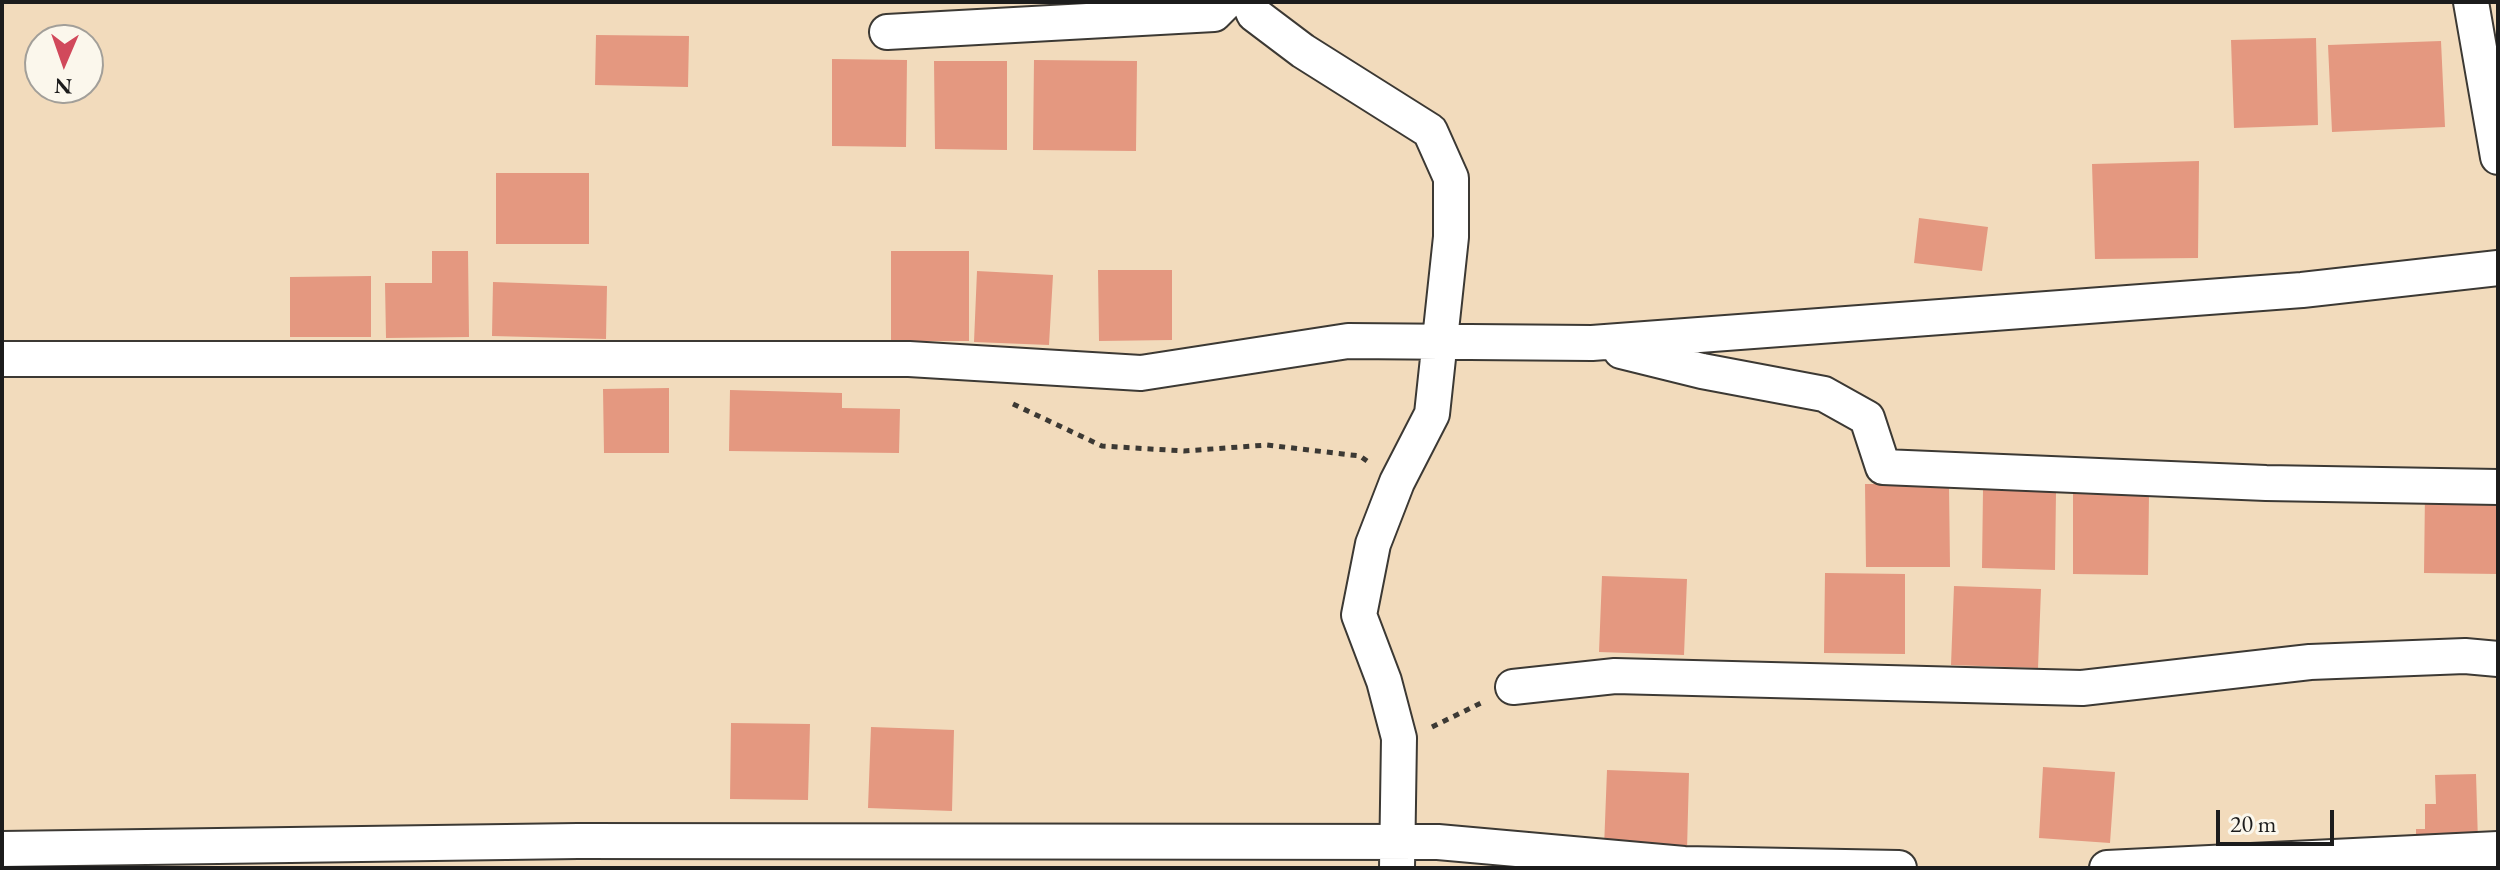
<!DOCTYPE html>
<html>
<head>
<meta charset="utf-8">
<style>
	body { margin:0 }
	#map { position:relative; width:2500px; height:870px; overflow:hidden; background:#f2dbbc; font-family:"EB Garamond",serif }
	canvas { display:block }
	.frame { position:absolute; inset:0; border:4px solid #1c1c1c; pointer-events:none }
	.north { position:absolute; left:24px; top:24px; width:80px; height:80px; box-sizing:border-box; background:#fbf7ec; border:2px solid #a29f99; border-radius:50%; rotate:182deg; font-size:22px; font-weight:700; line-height:32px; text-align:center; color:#1c1c1c }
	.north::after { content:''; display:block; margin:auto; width:28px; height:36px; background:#d1495b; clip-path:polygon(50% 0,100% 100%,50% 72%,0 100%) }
	.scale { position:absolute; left:2216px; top:810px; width:118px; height:36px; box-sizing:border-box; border:4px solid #1c1c1c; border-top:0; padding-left:10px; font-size:24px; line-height:28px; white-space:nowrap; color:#1c1c1c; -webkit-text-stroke:6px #fbf7ec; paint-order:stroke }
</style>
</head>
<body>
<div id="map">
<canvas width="2500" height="870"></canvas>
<div class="frame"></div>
<div class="north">N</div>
<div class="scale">20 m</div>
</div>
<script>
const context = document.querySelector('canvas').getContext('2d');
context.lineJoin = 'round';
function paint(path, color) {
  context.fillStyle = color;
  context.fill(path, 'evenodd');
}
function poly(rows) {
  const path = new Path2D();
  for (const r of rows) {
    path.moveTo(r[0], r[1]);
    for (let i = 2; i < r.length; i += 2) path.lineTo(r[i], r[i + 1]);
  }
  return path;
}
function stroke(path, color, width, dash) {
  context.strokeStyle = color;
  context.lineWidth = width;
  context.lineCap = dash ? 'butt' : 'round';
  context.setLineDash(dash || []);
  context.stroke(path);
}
paint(poly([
	[596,35,689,36,688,87,595,85],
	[2316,38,2318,125,2234,128,2231,40],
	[2441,41,2445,127,2332,132,2328,45],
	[832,59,907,60,906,147,832,146],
	[1034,60,1137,61,1136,151,1033,150],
	[934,61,1007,61,1007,150,935,149],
	[2199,161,2198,258,2095,259,2092,164],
	[496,173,589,173,589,244,496,244],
	[1919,218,1988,227,1982,271,1914,263],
	[432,251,468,251,469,337,386,338,385,283,432,283],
	[891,251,969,251,969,341,891,341],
	[1098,270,1172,270,1172,340,1099,341],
	[977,271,1053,275,1049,345,974,342],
	[371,276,371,337,290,337,290,277],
	[493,282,607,286,606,339,492,336],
	[669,388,669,453,604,453,603,389],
	[730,390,842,393,842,408,900,409,899,453,729,451],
	[1865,484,1949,484,1950,567,1866,567],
	[1983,490,2056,492,2055,570,1982,568],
	[2425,493,2498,494,2498,574,2424,573],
	[2073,494,2149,495,2148,575,2073,574],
	[1825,573,1905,574,1905,654,1824,653],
	[1602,576,1687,579,1684,655,1599,652],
	[1954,586,2041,589,2038,668,1951,665],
	[731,723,810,724,808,800,730,799],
	[871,727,954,730,952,811,868,808],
	[2043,767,2115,772,2110,843,2039,838],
	[1607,770,1689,773,1687,850,1604,848],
	[2476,774,2478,842,2416,843,2416,829,2425,829,2425,804,2436,804,2435,775]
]), '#e49880');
const street = poly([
	[1249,2,1254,14,1303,51,1430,131,1451,178,1451,237,1432,414,1397,482,1373,544,1359,615,1384,681,1399,738,1397,868],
	[2471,2,2498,157],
	[887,32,1214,14,1226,2],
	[1621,351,1702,371,1824,394,1867,418,1883,467,2266,483,2498,487],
	[2,359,909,359,1141,373,1348,341,1592,343,2302,290,2498,268],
	[1513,687,1615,676,2082,688,2310,662,2465,656,2498,659],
	[2,849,578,841,1438,842,1684,864,1899,868],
	[2107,868,2498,849]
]);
stroke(street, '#3c3934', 38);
stroke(poly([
	[1013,404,1102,446,1184,451,1267,445,1360,456,1367,461],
	[1432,727,1483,702]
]), '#3c3934', 5, [6, 6]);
stroke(street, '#fff', 34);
</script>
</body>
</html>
